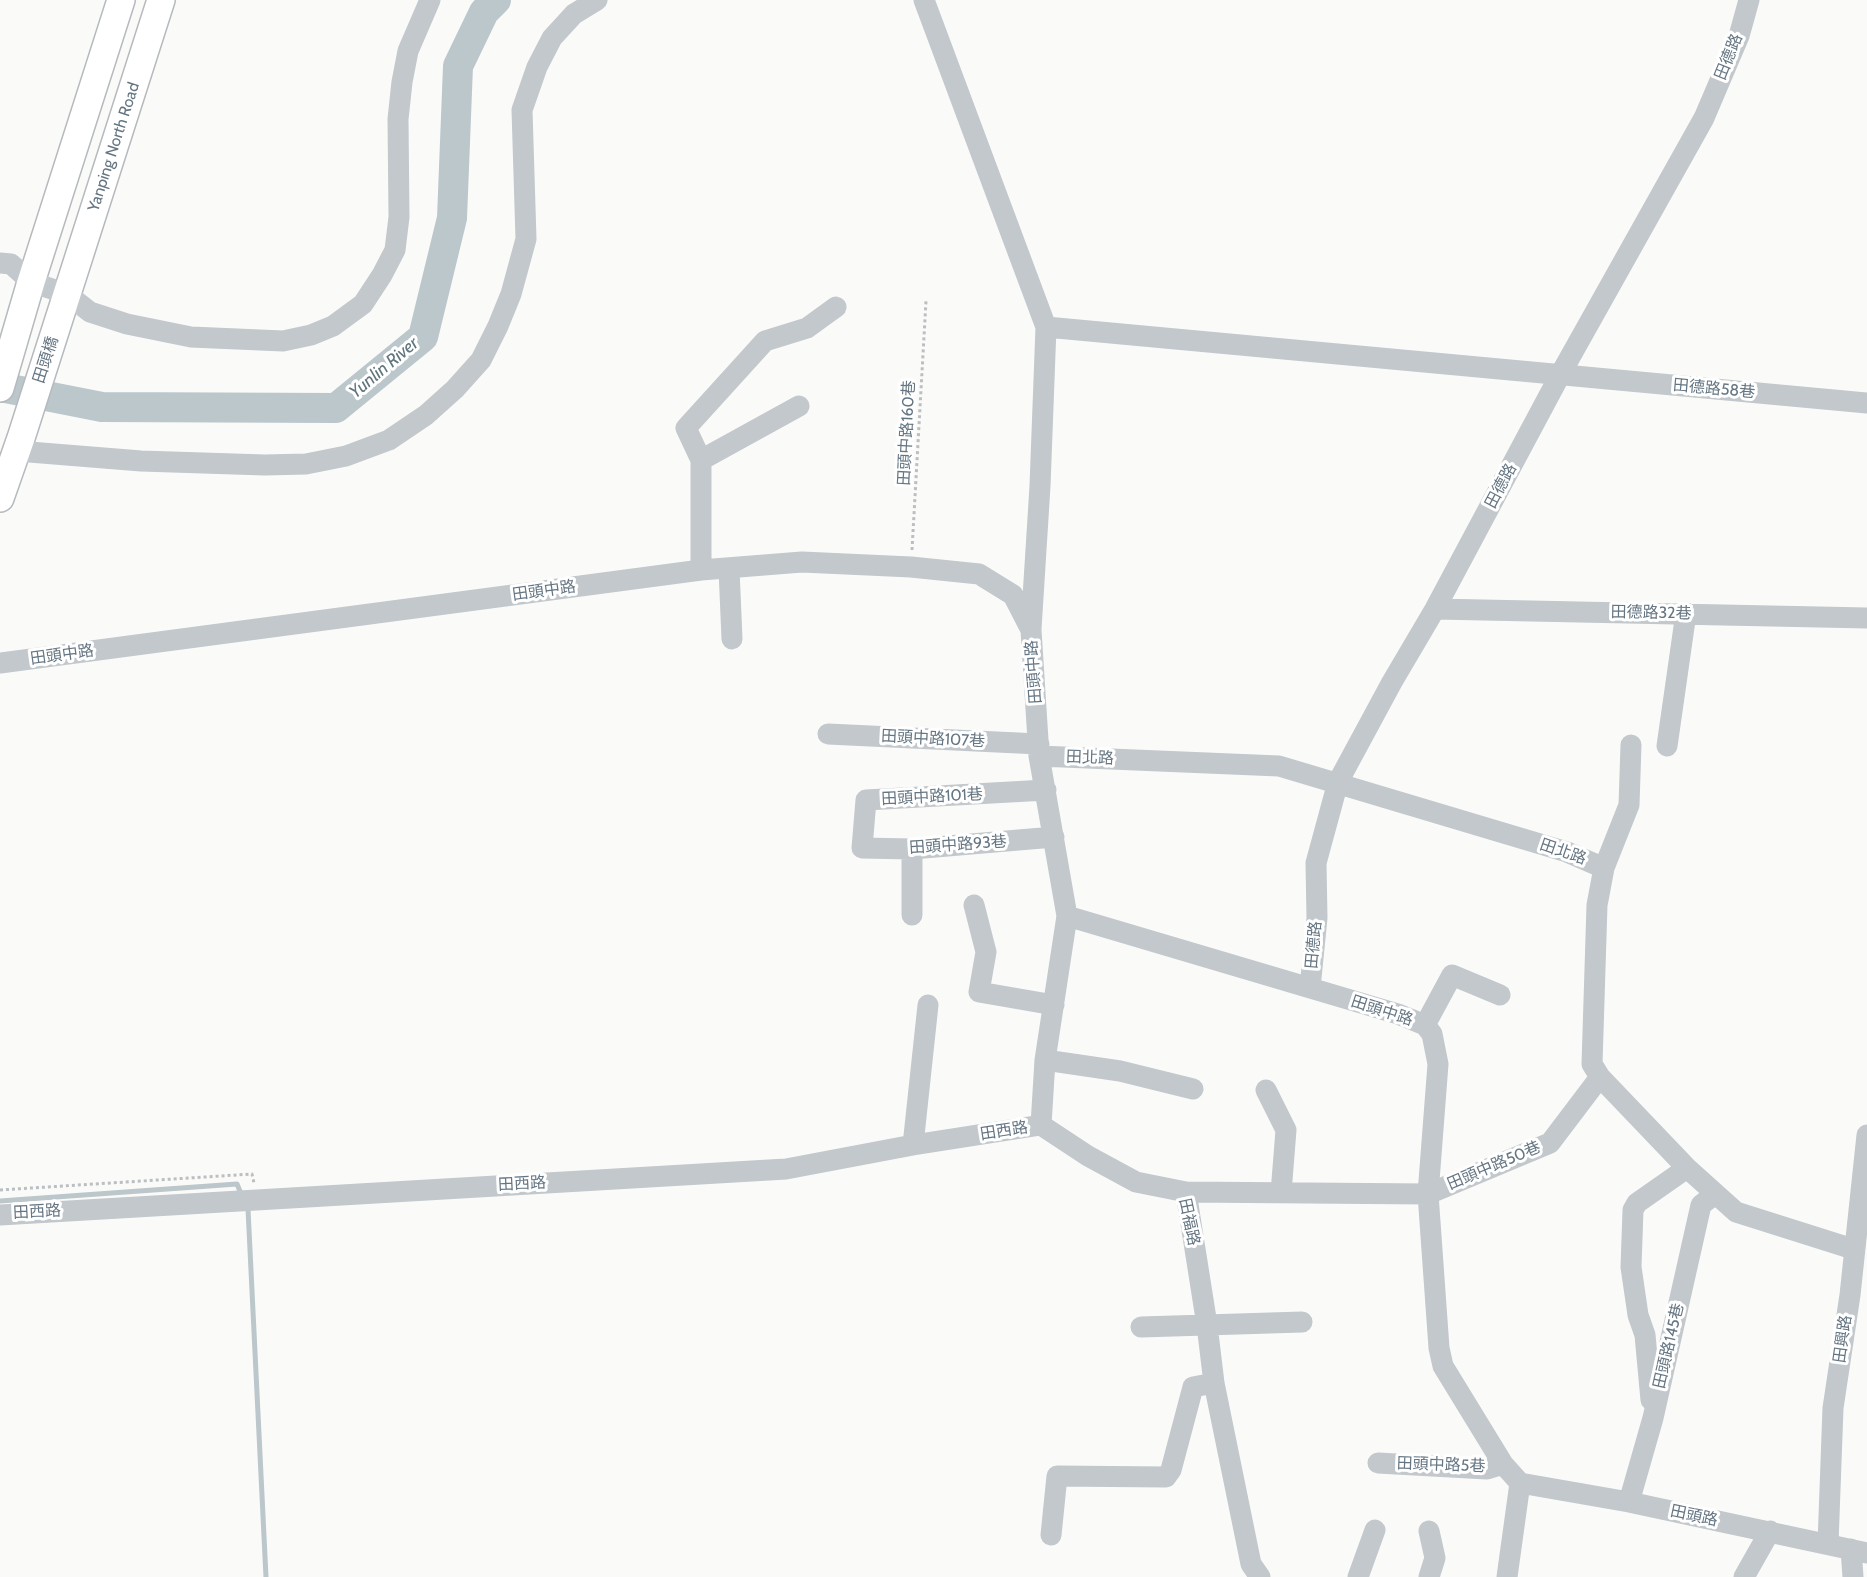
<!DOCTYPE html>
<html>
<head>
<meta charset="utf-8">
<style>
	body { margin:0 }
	canvas { display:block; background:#fafaf8 }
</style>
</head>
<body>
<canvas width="1867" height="1577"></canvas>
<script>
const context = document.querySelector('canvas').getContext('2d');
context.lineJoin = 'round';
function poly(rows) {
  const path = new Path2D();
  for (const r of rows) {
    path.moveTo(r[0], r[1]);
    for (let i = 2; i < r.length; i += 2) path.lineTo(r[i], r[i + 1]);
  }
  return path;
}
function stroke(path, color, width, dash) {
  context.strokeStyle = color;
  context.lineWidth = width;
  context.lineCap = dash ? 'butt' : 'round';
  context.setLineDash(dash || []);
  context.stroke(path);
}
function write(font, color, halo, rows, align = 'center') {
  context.font = font + ' Cabin,"Noto Sans TC",sans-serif';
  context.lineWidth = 6;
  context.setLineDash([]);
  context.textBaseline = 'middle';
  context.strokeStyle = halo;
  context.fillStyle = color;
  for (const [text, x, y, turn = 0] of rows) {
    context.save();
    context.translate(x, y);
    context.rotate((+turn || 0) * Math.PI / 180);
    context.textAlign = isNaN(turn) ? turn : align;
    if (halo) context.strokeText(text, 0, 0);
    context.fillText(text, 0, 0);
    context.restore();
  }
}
stroke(poly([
	[0,1201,237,1184,242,1196],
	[246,1204,248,1209,266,1577]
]), '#bbc7cb', 5);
stroke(poly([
	[0,387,102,407,336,408,423,337,452,218,458,66,484,12,496,0]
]), '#bbc7cb', 30);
const major = poly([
	[0,388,31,282,121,0],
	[0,498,21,438,161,0]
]);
stroke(major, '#b5babe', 30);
stroke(poly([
	[912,550,926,301],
	[0,1190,252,1174,254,1183]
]), '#bbbfc2', 3, [3, 3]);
stroke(poly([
	[924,0,1046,327,1867,403],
	[0,263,11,264,31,282,67,294,90,312,127,324,191,337,283,341,311,335,333,326,363,304,382,275,395,250,399,217,398,119,402,82,408,51,430,0],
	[17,451,141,461,265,465,306,464,346,456,389,440,426,415,455,389,481,360,498,326,511,294,526,239,522,110,537,67,552,38,574,14,597,0],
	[701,460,799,406],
	[729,569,732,639],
	[701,570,701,460,686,428,765,341,807,328,836,307],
	[1435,609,1867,618],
	[1031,629,1040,486,1046,327],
	[0,663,701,570,802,562,911,567,979,574,1013,595,1031,630,1039,756,1067,916,1398,1014,1425,1025,1432,1034,1438,1064,1428,1194,1439,1348,1443,1366,1503,1464,1520,1483],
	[828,734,1039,744],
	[1667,746,1686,613],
	[1039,756,1279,766,1567,852,1604,868,1597,905,1592,1064,1600,1077,1687,1168,1736,1212,1853,1249],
	[1046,790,866,800,862,848,912,849,1054,837],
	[1604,868,1629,805,1631,745],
	[974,905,986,952,979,992,1054,1005],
	[912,915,912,849],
	[1067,916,1045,1060,1041,1125,1088,1156,1136,1182,1186,1192,1428,1194,1550,1143,1600,1077],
	[1310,988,1317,918,1316,863,1338,782,1392,682,1435,609,1560,375,1704,118,1739,36,1749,0],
	[1425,1025,1452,975,1500,995],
	[1045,1060,1120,1071,1193,1089],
	[1266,1090,1286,1130,1281,1193],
	[913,1145,928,1005],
	[1186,1192,1207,1325,1214,1383,1251,1564,1260,1577],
	[0,1215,786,1169,913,1145,1041,1125],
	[1141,1327,1302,1322],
	[1651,1400,1645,1335,1638,1315,1631,1267,1633,1210,1637,1203,1687,1168],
	[1378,1463,1487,1469,1503,1464],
	[1520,1483,1629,1502,1867,1553],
	[1629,1502,1653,1418,1701,1205,1715,1194],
	[1051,1535,1057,1476,1166,1477,1171,1470,1193,1387,1214,1383],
	[1828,1544,1833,1408,1850,1295,1867,1135],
	[1851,1549,1853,1577],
	[1358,1577,1375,1530],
	[1429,1577,1435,1558,1429,1531],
	[1507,1577,1520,1483],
	[1744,1577,1770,1531]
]), '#c3c8cc', 21);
stroke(major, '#fff', 27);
write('16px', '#657683', '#fff', [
	["田德路",1729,57,-68],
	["Yanping North Road",114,147,-72],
	["田頭橋",46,360,-72],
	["田德路58巷",1714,389,5],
	["田頭中路160巷",907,433,-87],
	["田德路",1501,486,-62],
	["田頭中路",544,591,-8],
	["田德路32巷",1651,613,1],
	["田頭中路",62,655,-8],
	["田頭中路",1034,672,-94],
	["田頭中路107巷",933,739,3],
	["田北路",1090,758,2],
	["田頭中路101巷",932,797,-3],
	["田頭中路93巷",958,845,-4],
	["田北路",1563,852,19],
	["田德路",1314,945,-85],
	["田頭中路",1382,1011,18],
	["田西路",1004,1131,-9],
	["田頭中路50巷",1494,1166,-23],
	["田西路",522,1184,-3],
	["田西路",37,1212,-3],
	["田福路",1189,1222,78],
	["田興路",1843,1339,-82],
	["田頭路145巷",1669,1346,-77],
	["田頭中路5巷",1441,1465,2],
	["田頭路",1694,1516,12]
]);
write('italic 18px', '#60757c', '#fff', [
	["Yunlin River",384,368,-40]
]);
</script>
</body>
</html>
